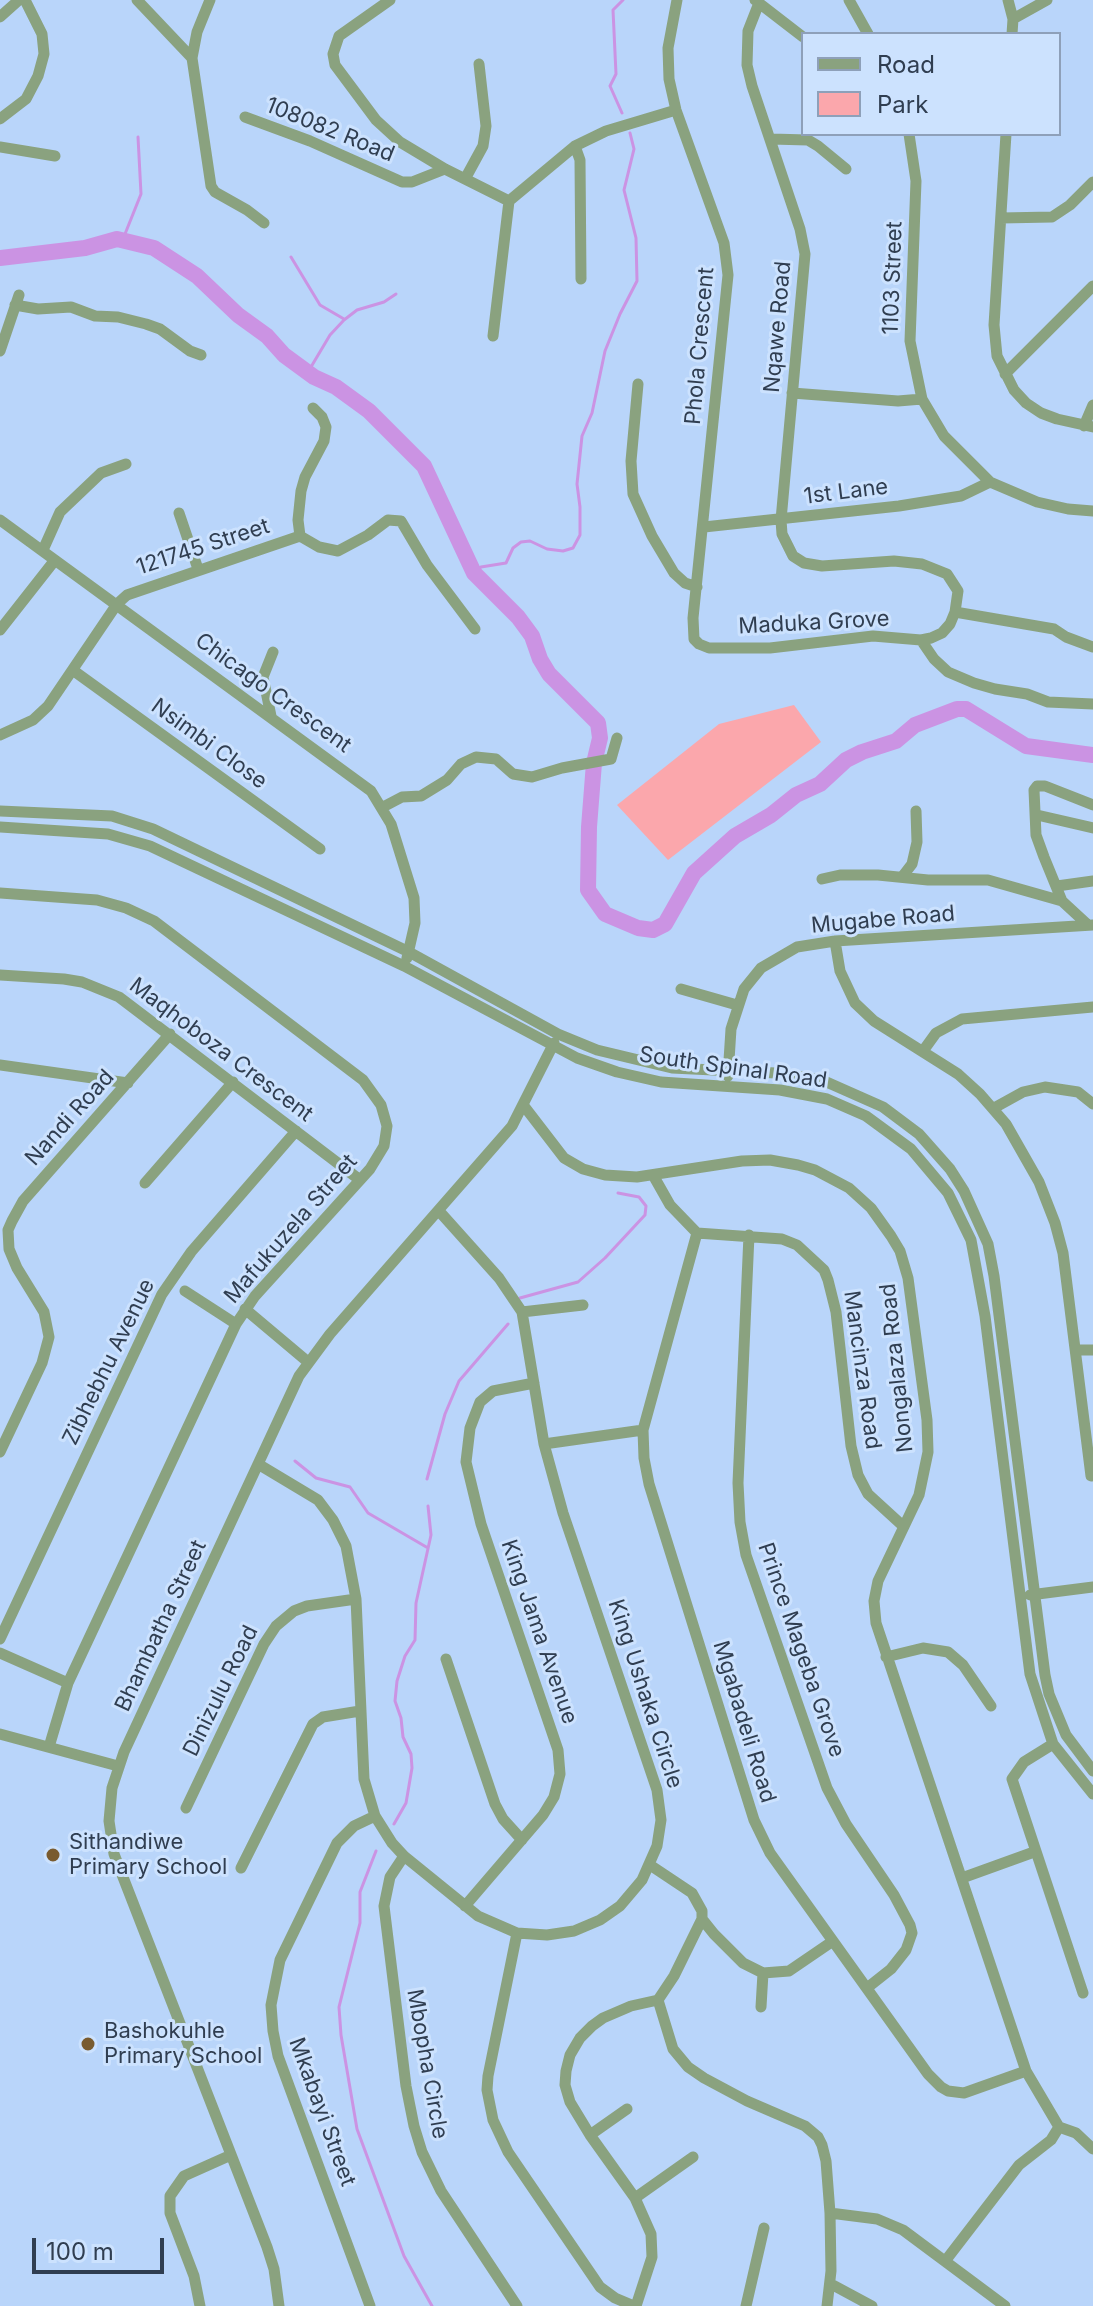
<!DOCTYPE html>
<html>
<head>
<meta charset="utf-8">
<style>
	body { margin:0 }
	#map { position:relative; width:1093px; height:2306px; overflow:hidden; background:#b9d5fa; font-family:Inter,sans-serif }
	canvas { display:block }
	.legend { position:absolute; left:801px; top:32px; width:260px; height:104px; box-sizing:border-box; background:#cce2fe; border:2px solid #8ea0b9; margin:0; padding:10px 14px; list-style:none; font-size:24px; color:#303e51 }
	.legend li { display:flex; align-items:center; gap:16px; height:40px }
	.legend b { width:40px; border:2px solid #8ea0b9 }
	.scale { position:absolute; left:32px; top:2238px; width:132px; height:36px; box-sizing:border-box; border:4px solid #303e51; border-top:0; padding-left:10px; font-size:24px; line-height:28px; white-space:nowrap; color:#303e51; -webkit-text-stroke:6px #cce2fe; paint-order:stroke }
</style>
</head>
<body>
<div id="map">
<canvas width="1093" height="2306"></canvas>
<ul class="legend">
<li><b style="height:10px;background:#8aa27f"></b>Road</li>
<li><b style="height:22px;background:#fba7ac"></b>Park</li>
</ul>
<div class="scale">100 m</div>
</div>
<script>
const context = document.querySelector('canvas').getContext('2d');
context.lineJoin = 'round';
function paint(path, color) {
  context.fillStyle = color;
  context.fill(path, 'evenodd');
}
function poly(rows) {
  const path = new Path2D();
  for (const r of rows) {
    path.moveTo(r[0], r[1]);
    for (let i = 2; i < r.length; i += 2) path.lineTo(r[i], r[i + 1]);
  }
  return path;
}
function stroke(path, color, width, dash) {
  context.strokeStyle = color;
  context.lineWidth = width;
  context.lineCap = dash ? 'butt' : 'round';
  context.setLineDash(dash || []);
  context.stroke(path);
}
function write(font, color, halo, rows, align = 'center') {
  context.font = font + ' Inter,sans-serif';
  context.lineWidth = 6;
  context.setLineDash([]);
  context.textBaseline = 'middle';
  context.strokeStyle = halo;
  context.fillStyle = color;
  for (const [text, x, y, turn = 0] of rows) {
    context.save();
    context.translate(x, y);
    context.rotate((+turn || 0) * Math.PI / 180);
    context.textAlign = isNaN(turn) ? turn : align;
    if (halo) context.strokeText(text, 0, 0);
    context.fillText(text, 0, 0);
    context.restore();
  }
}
paint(poly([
	[794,705,821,742,668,860,617,805,719,724]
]), '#fba7ac');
stroke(poly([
	[622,113,610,86,616,74,613,10,623,0],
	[123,239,141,194,138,137],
	[291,257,320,305,344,319],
	[308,372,330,335,344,320,357,310,384,302,396,294],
	[474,573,481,567,506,563,513,548,521,542,530,541,547,549,563,551,573,548,580,535,580,507,577,484,582,436,592,413,605,351,620,314,637,281,636,238,624,190,634,149,630,133],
	[520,1298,578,1282,605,1258,645,1215,646,1206,639,1197,618,1193],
	[295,1461,316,1478,350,1487,368,1513,428,1548],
	[427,1479,445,1414,459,1381,508,1324],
	[394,1824,406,1803,412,1768,411,1754,403,1737,401,1718,395,1701,397,1681,405,1656,415,1640,416,1603,431,1535,428,1506],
	[376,1851,360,1892,360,1923,339,2007,341,2035,357,2129,404,2256,432,2306]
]), '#cb93e3', 3);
stroke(poly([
	[0,258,85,248,117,239,154,248,197,276,238,315,267,336,284,355,314,377,336,387,369,411,424,466,474,573,518,617,532,636,540,659,549,674,598,723,600,738,594,763,589,827,588,890,605,914,638,928,653,930,665,924,694,873,735,836,771,815,796,795,820,784,846,760,862,752,896,741,915,725,957,709,966,709,1026,746,1093,755]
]), '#cb93e3', 16);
stroke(poly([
	[137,0,192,58,211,186,215,192,247,210,264,223],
	[390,0,339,36,333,54,335,65,376,120,400,142,445,169,509,201,575,146,606,131,676,110],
	[677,0,668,48,669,79,676,110,724,243,728,275,693,618,694,639,699,644,709,648,770,648,873,636,921,640,931,638,942,633,950,624,955,612,958,591,947,574,922,564,894,561,822,566,804,563,793,556,782,534,781,520,805,254,800,229,752,86,747,65,748,31,759,3],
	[755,0,803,37],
	[849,0,868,34],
	[1008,0,1013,19,1012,34],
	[0,17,19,0],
	[1013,19,1047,0],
	[192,58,197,32,210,0],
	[245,117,310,141,402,182,412,182,445,169],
	[0,119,26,99,38,76,44,54,42,34,25,0],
	[909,134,916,181,910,341,922,399,944,436,990,482,1037,502,1068,509,1093,511],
	[1006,134,994,325,997,356,1014,390,1026,403,1041,413,1057,419,1093,427],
	[771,139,808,140,818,146,846,169],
	[575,146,580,160,581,279],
	[0,147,55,156],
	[465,179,483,146,486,126,479,64],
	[1001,218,1052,217,1070,205,1093,182],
	[15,305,38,309,71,307,95,316,118,317,146,324,160,329,190,351,201,355],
	[493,336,509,201],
	[0,351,19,295],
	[1005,374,1093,286],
	[638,384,631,461,633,494,652,536,674,573,685,583,697,587],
	[792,393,898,401,922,399],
	[1084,426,1093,405],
	[179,513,198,569],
	[0,520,371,791,391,824,414,898,415,923,407,958],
	[704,527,899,506,961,496,990,482],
	[300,536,298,520,301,491,305,477,324,441,326,427,322,417,313,408],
	[43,550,60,512,101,473,126,464],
	[955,612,1054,629,1066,637,1093,647],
	[0,630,55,560],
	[921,640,934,659,948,672,974,683,995,689,1027,694,1048,702,1093,704],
	[74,671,320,849],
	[271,716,263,677,273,652],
	[0,735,33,720,48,706,117,604,127,595,300,536,319,547,338,551,368,535,388,520,401,521,427,565,475,629],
	[383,807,402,797,421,796,447,780,461,764,476,757,496,759,513,774,532,777,562,768,611,759,617,738],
	[0,811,112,816,153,829,409,952,558,1034,597,1050,672,1068,776,1073,822,1080,883,1107,919,1134,950,1169,964,1191,988,1244,994,1276,1045,1675,1049,1694,1066,1735,1093,1771],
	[1037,815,1093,828],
	[0,827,108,834,150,846,404,966,577,1058,617,1072,661,1082,780,1090,827,1099,866,1116,911,1149,948,1193,971,1240,985,1316,1030,1674,1053,1744,1093,1794],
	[902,877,912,864,917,842,916,811],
	[822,879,840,875,878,875,928,880,988,880,1062,901],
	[1057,886,1093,881],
	[0,893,97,900,126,908,154,921,363,1080,381,1105,387,1126,384,1146,370,1169,255,1296,236,1324,68,1683,49,1747],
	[1088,925,1062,901,1044,857,1036,835,1034,790,1037,786,1045,786,1093,805],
	[835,941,840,971,855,1003,874,1021,958,1074,980,1094,1006,1124,1039,1182,1055,1223,1063,1253,1091,1476],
	[0,975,64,979,82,982,119,997,360,1180],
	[681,989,737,1005],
	[923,1051,936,1033,962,1019,1093,1007],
	[0,1065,128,1083],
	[728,1076,731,1029,744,989,761,968,797,947,835,941,1093,925],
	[524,1106,564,1158,583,1169,605,1175,637,1177,742,1161,770,1160,798,1165,815,1170,849,1188,871,1208,891,1236,900,1251,908,1278,927,1420,928,1452,919,1495,878,1581,874,1601,876,1623,1026,2071,1059,2127,1076,2133,1093,2149],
	[994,1108,1023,1092,1045,1087,1078,1092,1093,1104],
	[653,1175,670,1205,697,1233,782,1239,797,1245,824,1270,828,1280,836,1312,851,1446,858,1475,868,1494,903,1526],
	[145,1183,233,1082],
	[697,1233,643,1430,644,1458,649,1484,754,1820,770,1853,928,2074,941,2087,948,2091,964,2093,1026,2071],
	[749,1235,738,1483,740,1522,746,1555,827,1788,846,1824,894,1895,910,1925,912,1933,906,1950,891,1969,867,1988],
	[185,1291,236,1324],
	[245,1309,308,1362],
	[522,1312,583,1305],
	[1077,1350,1093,1350],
	[544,1444,643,1430],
	[0,1452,42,1363,49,1337,44,1312,17,1268,9,1249,8,1230,12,1221,23,1201,170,1034],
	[258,1464,318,1500,333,1520,346,1546,356,1599,364,1779,375,1816,392,1843,404,1856,478,1916,517,1933,547,1935,574,1931,600,1920,620,1906,642,1880,657,1846,661,1820,657,1790,563,1513,544,1444,522,1312,499,1278,439,1211],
	[1030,1595,1093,1587],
	[0,1639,162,1294,191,1252,296,1131],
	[0,1653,68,1683],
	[886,1657,923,1648,948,1652,963,1665,991,1706],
	[446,1659,495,1804,503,1819,522,1840],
	[0,1734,118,1766],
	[1053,1744,1024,1762,1012,1779,1083,1993],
	[186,1808,264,1644,276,1626,294,1611,307,1606,356,1599],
	[404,1856,390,1877,384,1906,406,2086,414,2126,422,2152,441,2191,517,2306],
	[650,1865,692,1893,702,1911,702,1919,674,1976,658,2000,673,2049,688,2067,704,2078,747,2101,805,2126,818,2137,822,2145,826,2161,830,2213,831,2271,827,2306],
	[241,1868,313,1724,323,1717,360,1711],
	[962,1878,1034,1852],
	[465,1906,543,1815,554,1797,560,1774,558,1750,481,1524,466,1462,470,1428,480,1402,493,1391,534,1383],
	[702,1919,714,1934,743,1963,763,1973,789,1971,833,1941],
	[517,1933,488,2076,487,2090,493,2120,508,2152,600,2287,615,2298,634,2306],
	[761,2007,763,1973],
	[590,2135,627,2109],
	[635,2198,693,2157],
	[830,2213,877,2219,903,2230,1005,2306],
	[946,2260,1019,2165,1051,2140,1059,2127],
	[831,2284,872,2306],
	[200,2306,194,2276,170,2213,170,2196,184,2176,231,2155],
	[279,2306,274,2269,267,2247,114,1854,109,1821,112,1788,124,1752,299,1376,330,1334,512,1126,554,1043],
	[370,2306,278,2056,273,2031,271,2005,280,1960,337,1843,354,1826,375,1816],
	[636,2306,652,2257,651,2234,635,2198,590,2135,570,2102,565,2085,566,2071,570,2055,580,2038,592,2026,603,2018,631,2006,658,2000],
	[746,2306,764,2228]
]), '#8aa27f', 11);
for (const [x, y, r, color] of [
	[53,1855,8,"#795b2f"],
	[88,2044,8,"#795b2f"]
]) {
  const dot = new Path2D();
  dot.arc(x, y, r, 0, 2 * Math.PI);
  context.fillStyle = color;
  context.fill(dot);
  stroke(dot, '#cce2fe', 3);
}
write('22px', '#303e51', '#cce2fe', [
	["108082 Road",330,130,22],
	["1103 Street",893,278,-88],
	["Nqawe Road",778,327,-85],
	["Phola Crescent",700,346,-85],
	["1st Lane",846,492,-7],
	["121745 Street",203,547,-18],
	["Maduka Grove",814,623,-3],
	["Chicago Crescent",273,693,36],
	["Nsimbi Close",209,744,36],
	["Mugabe Road",883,920,-5],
	["Maqhoboza Crescent",221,1050,37],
	["South Spinal Road",733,1068,8],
	["Nandi Road",70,1118,-48],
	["Mafukuzela Street",291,1229,-49],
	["Zibhebhu Avenue",109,1362,-64],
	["Nongalaza Road",897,1368,-96],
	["Mancinza Road",862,1370,82],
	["Bhambatha Street",161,1626,-65],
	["King Jama Avenue",539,1632,71],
	["Prince Mageba Grove",801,1650,71],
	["Dinizulu Road",221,1691,-64],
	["King Ushaka Circle",645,1694,72],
	["Mgabadeli Road",744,1722,73],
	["Mbopha Circle",427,2064,80],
	["Mkabayi Street",322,2112,70]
]);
write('22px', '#303e51', '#cce2fe', [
	["Sithandiwe",69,1842],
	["Primary School",69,1867],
	["Bashokuhle",104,2031],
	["Primary School",104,2056]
], 'left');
</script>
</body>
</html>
